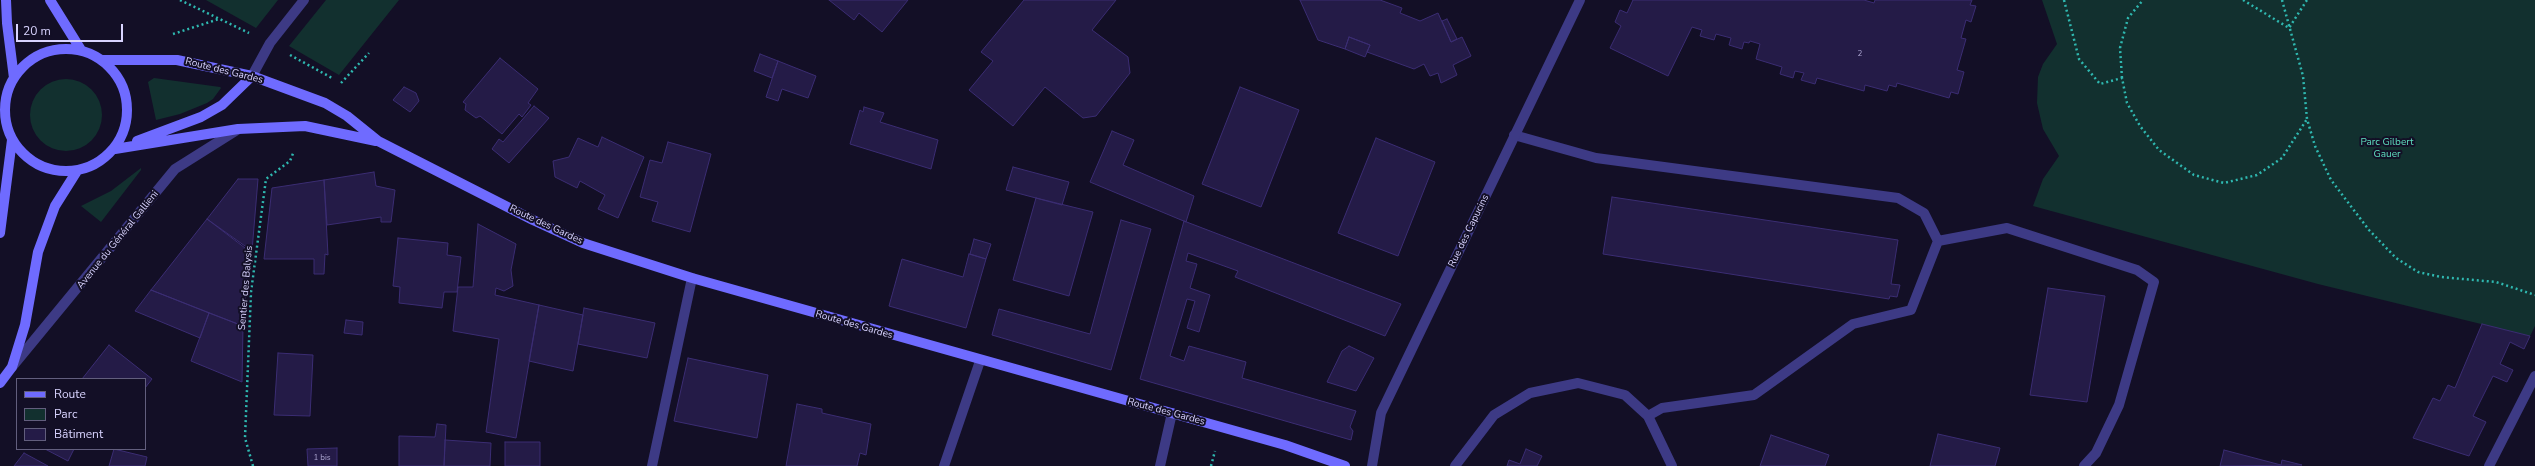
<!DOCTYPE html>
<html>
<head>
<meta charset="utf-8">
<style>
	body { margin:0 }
	#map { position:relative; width:2535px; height:466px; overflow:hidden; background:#130f26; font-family:"Nunito Sans",sans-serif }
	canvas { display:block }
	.legend { position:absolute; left:16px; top:378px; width:130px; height:72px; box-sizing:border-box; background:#130f26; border:1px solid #625e7d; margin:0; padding:5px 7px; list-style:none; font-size:12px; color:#d9d4ff }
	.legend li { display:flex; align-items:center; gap:8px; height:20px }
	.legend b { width:20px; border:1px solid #625e7d }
	.scale { position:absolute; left:16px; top:24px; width:107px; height:18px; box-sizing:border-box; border:2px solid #d9d4ff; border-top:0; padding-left:5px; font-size:12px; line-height:14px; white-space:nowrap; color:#d9d4ff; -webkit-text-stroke:3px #130f26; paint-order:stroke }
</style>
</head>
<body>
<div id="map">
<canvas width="2535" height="466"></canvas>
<ul class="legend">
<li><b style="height:5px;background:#6f6bff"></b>Route</li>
<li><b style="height:11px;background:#12302f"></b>Parc</li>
<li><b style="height:11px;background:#241b47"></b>Bâtiment</li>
</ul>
<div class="scale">20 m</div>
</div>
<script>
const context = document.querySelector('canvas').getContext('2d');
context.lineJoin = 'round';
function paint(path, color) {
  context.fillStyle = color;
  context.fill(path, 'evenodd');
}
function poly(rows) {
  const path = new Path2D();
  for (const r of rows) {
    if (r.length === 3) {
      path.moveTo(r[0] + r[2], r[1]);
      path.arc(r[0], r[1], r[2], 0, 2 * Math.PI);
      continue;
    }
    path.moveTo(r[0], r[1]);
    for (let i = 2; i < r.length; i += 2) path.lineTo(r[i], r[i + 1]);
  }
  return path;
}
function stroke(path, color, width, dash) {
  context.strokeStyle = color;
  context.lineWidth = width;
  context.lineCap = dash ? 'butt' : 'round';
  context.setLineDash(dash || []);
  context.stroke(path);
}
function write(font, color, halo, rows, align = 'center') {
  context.font = font + ' "Nunito Sans",sans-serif';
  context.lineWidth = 4;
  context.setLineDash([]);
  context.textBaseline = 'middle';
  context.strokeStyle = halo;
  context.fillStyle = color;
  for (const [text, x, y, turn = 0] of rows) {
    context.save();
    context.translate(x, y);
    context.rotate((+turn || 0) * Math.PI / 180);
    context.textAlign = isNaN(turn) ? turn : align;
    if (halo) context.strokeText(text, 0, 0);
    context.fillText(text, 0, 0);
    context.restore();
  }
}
paint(poly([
	[206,0,278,0,256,28],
	[326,0,399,0,339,75,289,46],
	[2042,0,2535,0,2535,326,2530,336,2318,284,2033,206,2043,179,2059,156,2043,129,2037,103,2038,77,2043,64,2057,44],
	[154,78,220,87,221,88,213,99,207,103,180,114,156,120,148,82],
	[66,115,36],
	[141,168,141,170,101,222,81,206,111,191]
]), '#12302f');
const building = poly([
	[829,0,908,0,882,32,859,13,854,20,829,0],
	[1024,0,1116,0,1092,30,1128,57,1130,73,1096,116,1083,118,1045,87,1013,126,969,90,993,61,981,52,1024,0],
	[1300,0,1380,0,1402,8,1400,13,1420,21,1438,13,1451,42,1462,37,1471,56,1453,65,1457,75,1441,83,1438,73,1430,76,1424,64,1414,69,1367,52,1370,45,1349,37,1345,49,1318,40,1300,0],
	[1633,0,1864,0,1874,3,1875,0,1972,0,1970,5,1976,6,1971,22,1966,20,1961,38,1966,39,1957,70,1964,72,1958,94,1951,92,1949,98,1897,83,1896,87,1889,85,1887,91,1865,85,1864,91,1817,78,1815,84,1801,80,1804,73,1795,71,1793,78,1780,74,1782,67,1756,59,1760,44,1750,41,1749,43,1744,42,1742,49,1729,45,1731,38,1716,34,1714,40,1700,36,1702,30,1692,27,1668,76,1610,48,1621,26,1615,22,1620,10,1627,13,1633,0],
	[1447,19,1457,39,1451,42,1442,21,1447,19],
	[1349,37,1370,45,1365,57,1345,49,1349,37],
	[760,54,778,61,772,78,754,71,760,54],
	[500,58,538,89,528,103,531,105,522,117,519,114,502,134,480,116,476,118,465,110,466,104,463,102,500,58],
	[778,61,816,76,808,98,782,89,778,101,766,97,778,61],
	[404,87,416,93,419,101,410,112,393,100,404,87],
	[1240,87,1299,110,1261,207,1202,184,1240,87],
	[534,106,549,118,509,163,492,149,499,139,503,142,534,106],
	[864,107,884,113,880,122,938,140,931,169,850,144,860,110,863,112,864,107],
	[1112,131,1134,140,1123,165,1194,196,1186,222,1090,182,1112,131],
	[602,137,644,157,618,218,598,209,605,195,580,181,577,188,555,177,553,161,569,157,578,138,598,147,602,137],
	[1376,138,1435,162,1398,256,1338,233,1376,138],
	[668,142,711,154,690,232,652,221,658,202,640,197,650,160,662,163,668,142],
	[1013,167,1069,182,1062,205,1006,190,1013,167],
	[374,172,376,186,395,190,391,222,381,222,381,217,327,225,324,180,374,172],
	[238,179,258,179,252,251,207,219,238,179],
	[324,180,328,255,325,254,324,274,314,274,314,259,264,259,272,188,324,180],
	[1612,197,1898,240,1891,284,1900,285,1897,297,1890,296,1889,299,1603,254,1612,197],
	[1036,198,1093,212,1069,296,1013,280,1036,198],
	[207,219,249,251,243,326,151,290,207,219],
	[1121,220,1151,229,1111,370,992,335,999,309,1090,334,1121,220],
	[1184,221,1401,304,1385,336,1235,277,1238,271,1188,253,1186,261,1197,264,1190,288,1210,295,1199,332,1187,328,1195,301,1187,299,1170,356,1184,361,1189,346,1246,362,1242,378,1356,411,1350,427,1353,431,1351,440,1140,379,1184,221],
	[478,224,516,244,511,270,513,286,504,291,496,288,495,295,539,305,516,438,486,432,499,339,453,331,458,287,473,287,478,224],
	[398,238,448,243,447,255,461,257,457,292,444,292,442,308,399,303,400,287,393,286,398,238],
	[974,239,991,244,986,259,970,254,974,239],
	[969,254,986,259,966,328,889,306,902,259,963,277,969,254],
	[2048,288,2105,296,2087,402,2030,395,2048,288],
	[151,290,209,313,200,338,135,311,151,290],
	[539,305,583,315,573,371,529,361,539,305],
	[584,308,655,323,647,358,578,344,584,308],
	[209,313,243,326,242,382,191,361,209,313],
	[346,320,363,322,362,335,344,333,346,320],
	[2482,324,2530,336,2524,349,2510,342,2500,364,2513,370,2507,382,2493,376,2473,416,2486,422,2469,456,2413,438,2433,398,2440,401,2448,385,2455,388,2482,324],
	[109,345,152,379,145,388,145,379,82,379,109,345],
	[1349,346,1374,358,1356,391,1327,382,1342,351,1349,346],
	[278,353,313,355,310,416,274,415,278,353],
	[688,358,768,375,757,438,674,421,688,358],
	[797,404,822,409,822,413,871,424,866,455,860,453,857,466,786,466,797,404],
	[437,424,446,425,444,466,399,466,399,436,435,437,437,424],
	[1938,434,2000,448,1995,466,1930,466,1938,434],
	[1771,435,1829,455,1825,466,1760,466,1771,435],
	[445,440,491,443,490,466,444,466,445,440],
	[505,442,540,442,540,466,505,466,505,442],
	[337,448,337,466,308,466,307,449,337,448],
	[45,449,74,449,68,461,45,449],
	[114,449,147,457,145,466,109,466,114,449],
	[1526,449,1542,456,1537,466,1507,466,1509,460,1520,464,1526,449],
	[2224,450,2281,465,2282,460,2302,465,2220,466,2224,450],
	[24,453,48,466,14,466,24,453]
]);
paint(building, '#241b47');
stroke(building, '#3b2d73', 1);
stroke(poly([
	[180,0,249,33],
	[2064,0,2079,59,2100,84,2122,78,2127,103,2140,126,2159,150,2194,175,2224,183,2257,175,2282,158,2307,119],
	[2243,0,2289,28,2307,0],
	[2282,0,2303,76,2307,119,2315,146,2331,180,2369,230,2396,258,2418,272,2441,277,2496,282,2535,295],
	[173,34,219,19],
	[290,55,332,78],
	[2122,78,2120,48,2128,18,2143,0],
	[341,83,369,53],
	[253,466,245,438,251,292,266,179,290,161,294,151],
	[1211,466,1215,451]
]), '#2fb8b0', 2.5, [2, 3]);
stroke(poly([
	[1514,135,1596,158,1898,198,1924,213,1938,241,2007,228,2137,270,2154,282,2119,405,2096,453,2084,466],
	[1648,416,1662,408,1754,395,1853,324,1911,310,1938,241],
	[652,466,692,278],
	[944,466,980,361],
	[1160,466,1172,413],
	[1455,466,1494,415,1530,393,1578,383,1625,395,1648,416,1672,466]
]), '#3d3a85', 10);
stroke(poly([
	[252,76,270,43,304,0],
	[12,367,175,169,237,130],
	[1372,466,1381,413,1580,0],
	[2489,466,2535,376]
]), '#3d3a85', 10);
stroke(poly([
	[6,0,7,23,14,78],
	[50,0,81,50],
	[66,110,61],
	[102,60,177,60,252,76,325,103,347,116,378,141,533,220,583,243,692,278,1285,445,1345,466],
	[137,141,201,117,222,105,252,76],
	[115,149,238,129,305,126,376,141],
	[0,233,12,140],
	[0,383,12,367,25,325,38,252,55,206,77,171]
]), '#6f6bff', 10);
write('8px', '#aca6d1', null, [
	["2",1860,54],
	["1 bis",322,458]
]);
write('10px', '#d9d4ff', '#130f26', [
	["Route des Gardes",224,71,14],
	["Route des Gardes",546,225,25],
	["Rue des Capucins",1469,231,-64],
	["Avenue du Général Gallieni",118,240,-51],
	["Sentier des Balysis",246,288,-85],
	["Route des Gardes",854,325,16],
	["Route des Gardes",1166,412,15]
]);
write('10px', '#5fe0c0', '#130f26', [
	["Parc Gilbert",2387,143],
	["Gauer",2387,155]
]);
</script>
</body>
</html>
